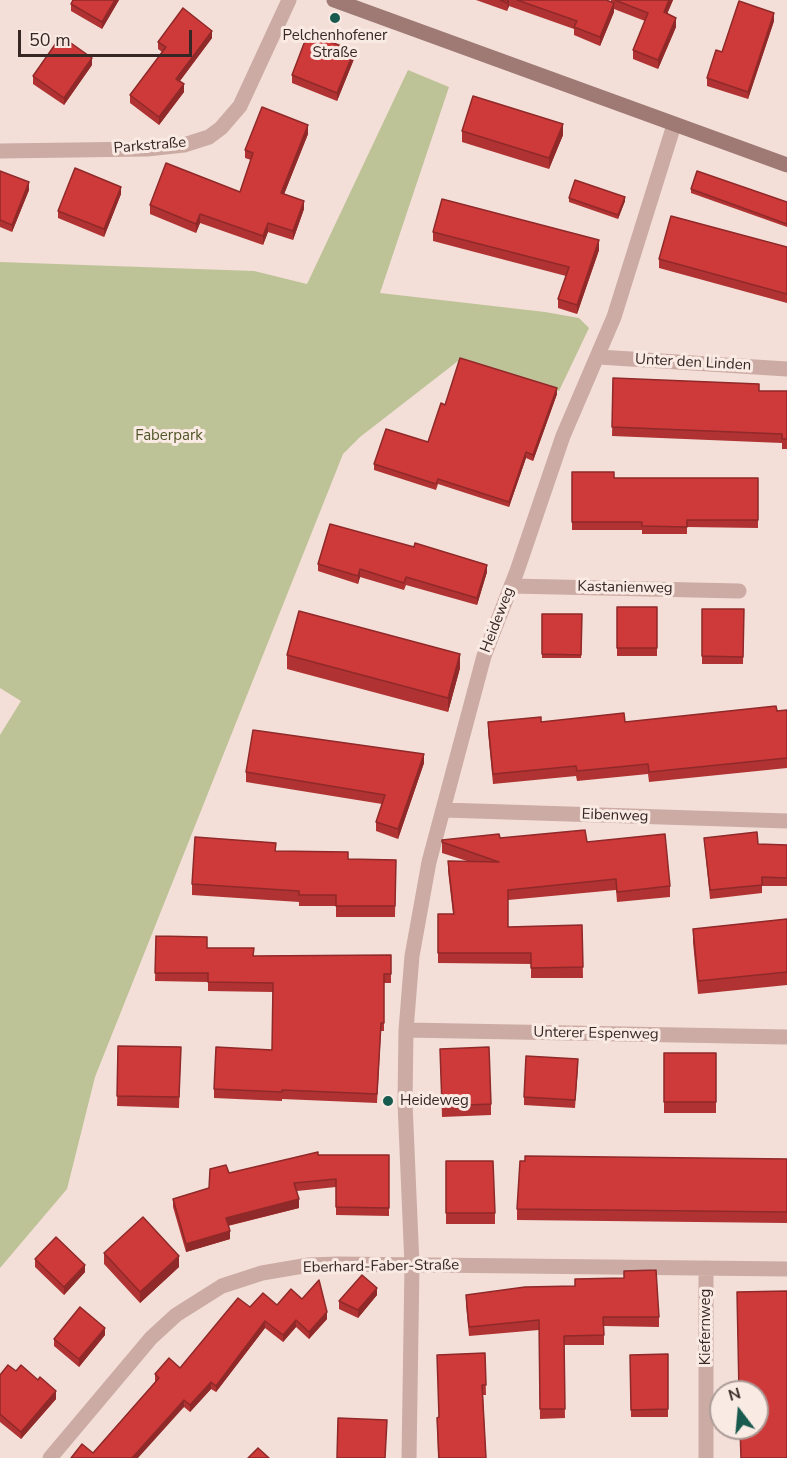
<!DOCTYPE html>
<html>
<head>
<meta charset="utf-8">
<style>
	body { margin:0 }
	#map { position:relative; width:787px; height:1458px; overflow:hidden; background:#f3dfd7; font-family:"Nunito Sans",sans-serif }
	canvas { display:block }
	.north { position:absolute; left:709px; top:1380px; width:60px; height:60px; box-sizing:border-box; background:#faeae4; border:2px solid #ac9c98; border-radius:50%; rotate:344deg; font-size:16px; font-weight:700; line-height:24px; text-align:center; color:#362725 }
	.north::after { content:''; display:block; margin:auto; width:21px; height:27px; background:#185a4e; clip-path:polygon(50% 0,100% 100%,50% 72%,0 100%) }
	.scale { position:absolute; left:18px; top:30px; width:174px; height:27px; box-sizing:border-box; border:3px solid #362725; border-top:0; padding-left:8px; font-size:18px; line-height:21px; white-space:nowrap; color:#362725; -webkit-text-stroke:4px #faeae4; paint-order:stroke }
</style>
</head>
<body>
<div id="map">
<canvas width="787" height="1458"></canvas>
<div class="north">N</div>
<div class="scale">50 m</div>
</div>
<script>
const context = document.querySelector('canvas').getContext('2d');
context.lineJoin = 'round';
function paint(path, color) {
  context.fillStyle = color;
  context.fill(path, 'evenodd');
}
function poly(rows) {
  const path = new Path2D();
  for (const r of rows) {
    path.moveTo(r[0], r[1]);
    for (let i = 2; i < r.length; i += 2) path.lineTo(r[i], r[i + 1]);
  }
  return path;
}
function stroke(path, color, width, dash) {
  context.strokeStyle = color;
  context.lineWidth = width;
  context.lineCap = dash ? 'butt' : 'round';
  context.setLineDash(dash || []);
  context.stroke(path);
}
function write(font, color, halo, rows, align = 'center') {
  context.font = font + ' "Nunito Sans",sans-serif';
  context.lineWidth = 6;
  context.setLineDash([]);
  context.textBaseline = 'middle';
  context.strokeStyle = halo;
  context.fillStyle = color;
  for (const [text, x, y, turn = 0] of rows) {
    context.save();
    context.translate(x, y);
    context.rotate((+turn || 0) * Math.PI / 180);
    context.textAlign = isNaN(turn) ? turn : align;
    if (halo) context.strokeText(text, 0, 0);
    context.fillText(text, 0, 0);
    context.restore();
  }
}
paint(poly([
	[408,70,449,87,380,293,545,312,579,318,589,328,559,391,458,361,360,437,343,454,95,1077,67,1189,0,1268,0,735,21,701,0,688,0,262,254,271,307,284]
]), '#bec297');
stroke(poly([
	[0,151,147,149,184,145,209,137,221,128,240,106,289,0],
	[599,357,787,369],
	[511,586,739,591],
	[444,810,787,821],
	[406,1030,787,1037],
	[50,1458,151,1338,176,1315,222,1286,262,1273,309,1265,338,1264,787,1269],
	[409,1458,412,1265,405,1103,406,1030,412,956,429,862,484,656,517,571,563,436,614,317,674,125],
	[706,1458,706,1268]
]), '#cbaba3', 15);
stroke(poly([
	[334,0,787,165]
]), '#9f7974', 15);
paint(poly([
	[73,0,119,0,102,29,71,11,71,4],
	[476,0,606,0,611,2,611,0,673,0,667,14,676,27,658,69,633,59,633,50,645,21,614,9,614,12,600,46,574,35,574,29,509,6,507,11],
	[774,21,748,99,707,86,707,78],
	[212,38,180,81,184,92,159,125,130,103,130,95,162,52,158,49,158,42],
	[354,59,337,101,292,83,292,75],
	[92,65,64,105,33,84,33,76],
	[462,131,563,135,549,169,462,142],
	[308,134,284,194,304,209,293,240,268,232,263,245,200,223,196,233,150,214,150,205,240,192,251,160,245,158,245,150],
	[0,171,29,190,12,232,0,227],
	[691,189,787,202,787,227,691,193],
	[121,194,104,237,58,218,58,211],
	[569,198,625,201,618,219,569,202],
	[433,232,599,250,577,314,558,308,558,299,566,276,433,241],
	[787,247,787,303,659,268,659,259],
	[613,378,759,391,787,391,787,449,782,449,782,443,612,436],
	[557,394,533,461,526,458,509,507,438,484,436,490,374,470,374,464,428,442,445,405],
	[572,472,614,478,758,478,758,528,687,527,687,534,642,534,642,530,572,530],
	[318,564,487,572,477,605,406,585,404,590,360,577,358,584,318,571],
	[617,607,657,607,657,656,617,656],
	[702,609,744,609,743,664,702,664],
	[542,614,582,614,581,658,542,658],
	[287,655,460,668,448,712,287,669],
	[787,710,787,768,649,782,648,774,577,781,576,776,493,784,488,732,488,722,625,722],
	[424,763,398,839,376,831,376,822,382,804,246,782,246,772],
	[500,838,587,842,670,886,670,897,617,902,616,890,508,900,508,927,582,925,583,978,531,978,531,964,438,963,438,914,453,914,448,871,448,861,467,861,442,853,442,842],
	[704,838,758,844,787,845,787,886,762,886,762,893,710,899],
	[276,851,348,859,396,860,395,917,336,917,336,906,299,906,299,902,192,895,192,884],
	[787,919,787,985,698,994,693,942,693,929],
	[156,936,207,948,253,956,391,955,391,983,384,983,384,1031,381,1031,377,1103,282,1099,282,1101,214,1098,214,1089,272,1050,273,992,208,991,208,982,155,981],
	[118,1046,181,1047,179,1108,117,1106],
	[440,1049,491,1104,491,1115,442,1117],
	[664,1053,716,1053,716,1113,664,1113],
	[578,1067,575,1108,524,1105,524,1097],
	[318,1155,389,1155,389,1216,336,1215,336,1187,297,1191,299,1208,228,1226,230,1239,186,1252,173,1207,173,1199,209,1188,229,1173],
	[787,1159,787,1223,517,1220,517,1209],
	[446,1161,495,1213,495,1224,446,1224],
	[104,1253,179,1267,140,1303,104,1264],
	[35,1259,85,1272,64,1295,35,1267],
	[377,1295,358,1318,339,1309,339,1301],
	[466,1295,659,1317,659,1327,604,1326,604,1345,564,1345,565,1418,540,1419,539,1330,469,1336,466,1305],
	[277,1305,327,1319,309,1339,296,1327,283,1342,265,1328,216,1392,211,1389,190,1412,184,1407,93,1453,156,1381,155,1381,155,1374,180,1368,250,1307],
	[105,1335,79,1367,54,1346,54,1339],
	[485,1353,486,1395,483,1395,486,1458,438,1458,437,1418,439,1417],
	[668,1354,668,1417,631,1417,630,1355],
	[16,1371,56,1399,21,1439,0,1422,0,1375]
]), '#b13232');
paint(poly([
	[115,0,119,0,102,29,102,22],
	[508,0,509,0,509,6,507,11],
	[669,0,673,0,664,21,664,12],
	[614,3,614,12,600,46,600,37],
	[774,13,774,21,748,99,748,92],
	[676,18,676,27,658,69,658,60],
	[212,31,212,38,176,86,176,79],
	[354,51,354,59,337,101,337,93],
	[92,58,92,65,64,105,64,98],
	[184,84,184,92,159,125,159,117],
	[563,124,563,135,549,169,549,158],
	[308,125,308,134,281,202,281,193],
	[29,182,29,190,12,232,12,225],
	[121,187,121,194,104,237,104,229],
	[625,197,625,201,618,219,618,215],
	[304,201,304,209,293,240,293,231],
	[200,214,200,223,196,233,196,224],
	[268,223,268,232,263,245,263,236],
	[599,240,599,250,577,314,577,305],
	[557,388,557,394,533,461,533,455],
	[526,452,526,458,509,507,509,502],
	[487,565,487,572,477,605,477,598],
	[360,569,360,577,358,584,358,576],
	[460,654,460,668,448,712,448,698],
	[424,754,424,763,398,839,398,829],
	[299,1199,299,1208,226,1226,226,1218],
	[230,1231,230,1239,186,1252,186,1244],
	[179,1256,179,1267,140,1303,140,1292],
	[85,1265,85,1272,64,1295,64,1287],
	[377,1288,377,1295,358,1318,358,1310],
	[327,1312,327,1319,309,1339,309,1332],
	[296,1320,296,1327,283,1342,283,1335],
	[265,1321,265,1328,216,1392,216,1386],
	[105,1328,105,1335,79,1367,79,1359],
	[211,1382,211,1389,190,1412,190,1405],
	[56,1391,56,1399,21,1439,21,1432],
	[184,1400,184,1407,138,1458,132,1458]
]), '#902929');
const building = poly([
	[73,0,115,0,102,22,71,4,73,0],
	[500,0,508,0,507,3,500,0],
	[517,0,606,0,614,3,600,37,574,27,577,21,517,0],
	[615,0,669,0,664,12,676,18,658,60,633,50,648,13,615,0],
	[739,1,774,13,748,92,707,78,716,50,722,52,739,1],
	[183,8,212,31,176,79,184,84,159,117,130,95,166,47,158,42,183,8],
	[308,33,354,51,337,93,292,75,308,33],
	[61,36,92,58,64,98,33,76,61,36],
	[473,96,563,124,549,158,462,131,473,96],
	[262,107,308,125,281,193,304,201,293,231,268,223,263,236,200,214,196,224,150,205,166,163,240,192,253,153,245,150,262,107],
	[75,168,121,187,104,229,58,211,75,168],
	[0,171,29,182,12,225,0,220,0,171],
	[697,171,787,202,787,224,691,189,697,171],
	[575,180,625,197,618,215,569,198,575,180],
	[442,199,599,240,577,305,558,299,569,267,433,232,442,199],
	[671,216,787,247,787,294,659,259,671,216],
	[460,358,557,388,533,455,526,452,509,502,438,479,436,484,374,464,386,429,428,442,441,403,445,405,460,358],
	[613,378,759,384,759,391,787,391,787,439,782,439,782,434,612,427,613,378],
	[572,472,614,472,614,478,758,478,758,520,687,520,687,527,642,526,642,522,572,522,572,472],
	[330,524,414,547,415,543,487,565,477,598,406,577,404,583,360,569,358,576,318,564,330,524],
	[617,607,657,607,657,648,617,648,617,607],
	[702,609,744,609,743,657,702,656,702,609],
	[299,611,460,654,448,698,287,655,299,611],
	[542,614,582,614,581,655,542,654,542,614],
	[776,706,777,711,787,710,787,758,649,772,648,764,577,771,576,766,493,774,488,722,541,717,541,722,624,713,625,722,776,706],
	[253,730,424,754,398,829,376,822,385,795,246,772,253,730],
	[585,830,587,842,665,834,670,886,617,892,616,879,508,890,508,927,582,925,583,967,531,968,531,953,438,953,438,914,454,914,448,861,499,862,442,842,442,840,499,834,500,838,585,830],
	[757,832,758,844,787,845,787,878,762,877,762,885,710,890,704,838,757,832],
	[195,837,276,843,275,851,348,852,348,859,396,860,395,906,336,906,336,895,299,895,299,891,192,884,195,837],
	[787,919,787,972,698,981,693,929,787,919],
	[156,936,207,937,207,948,254,948,253,956,391,955,391,974,384,974,384,1023,381,1023,377,1094,282,1090,282,1092,214,1089,216,1047,272,1050,273,983,208,982,208,973,155,973,156,936],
	[118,1046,181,1047,179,1097,117,1096,118,1046],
	[489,1047,491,1104,442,1106,440,1049,489,1047],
	[664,1053,716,1053,716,1102,664,1102,664,1053],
	[526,1056,578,1059,575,1100,524,1097,526,1056],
	[318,1152,318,1155,389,1155,389,1208,336,1207,336,1179,294,1183,299,1199,226,1218,230,1231,186,1244,173,1199,209,1188,210,1169,226,1165,229,1173,318,1152],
	[525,1156,787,1159,787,1212,517,1209,520,1161,525,1161,525,1156],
	[446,1161,493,1161,495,1213,446,1213,446,1161],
	[143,1217,179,1256,140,1292,104,1253,143,1217],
	[56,1237,85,1265,64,1287,35,1259,56,1237],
	[656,1270,659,1317,603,1317,604,1335,564,1336,565,1409,540,1409,539,1320,469,1327,466,1295,525,1287,575,1286,575,1279,624,1278,624,1271,656,1270],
	[362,1275,377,1288,358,1310,339,1301,362,1275],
	[319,1280,327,1312,309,1332,296,1320,283,1335,265,1321,216,1386,211,1382,190,1405,184,1400,132,1458,71,1458,82,1444,93,1453,159,1378,155,1374,169,1358,180,1368,238,1298,250,1307,263,1293,277,1305,291,1289,302,1299,319,1280],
	[787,1291,787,1458,741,1458,740,1428,757,1428,757,1392,739,1392,737,1292,787,1291],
	[80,1307,105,1328,79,1359,54,1339,80,1307],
	[485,1353,486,1385,482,1385,486,1458,439,1458,437,1418,439,1417,437,1355,485,1353],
	[668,1354,668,1409,631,1410,630,1355,668,1354],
	[8,1365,16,1371,21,1365,38,1380,40,1377,56,1391,21,1432,0,1414,0,1375,8,1365],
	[338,1418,387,1420,385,1458,337,1458,338,1418],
	[258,1448,269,1458,248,1458,258,1448]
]);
paint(building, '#ce3a3a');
stroke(building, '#902929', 1.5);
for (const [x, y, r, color] of [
	[335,18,6,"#185a4e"],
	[388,1101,6,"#185a4e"]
]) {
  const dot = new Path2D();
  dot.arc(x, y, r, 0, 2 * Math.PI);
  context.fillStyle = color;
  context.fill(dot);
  stroke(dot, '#faeae4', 2);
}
write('15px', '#362725', '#faeae4', [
	["Pelchenhofener",335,36],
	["Straße",335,53],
	["Heideweg",400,1101,"left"]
]);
write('15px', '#362725', '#faeae4', [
	["Parkstraße",150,146,-5],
	["Unter den Linden",693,363,3],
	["Kastanienweg",625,588,1],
	["Heideweg",498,620,-69],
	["Eibenweg",615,816,2],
	["Unterer Espenweg",596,1034,1],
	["Eberhard-Faber-Straße",381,1267,-1],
	["Kiefernweg",706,1327,-90]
]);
write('15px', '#505628', '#faeae4', [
	["Faberpark",169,436]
]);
</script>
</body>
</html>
